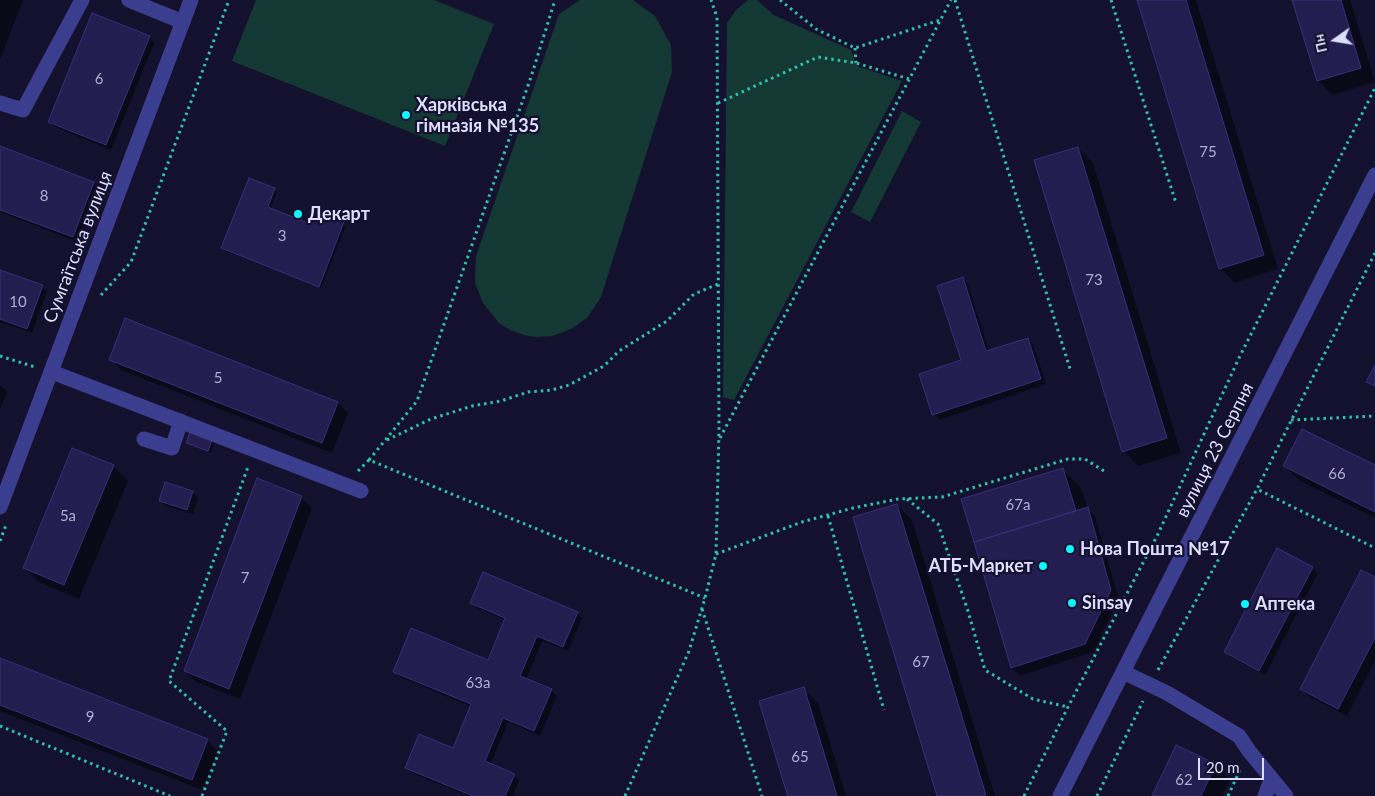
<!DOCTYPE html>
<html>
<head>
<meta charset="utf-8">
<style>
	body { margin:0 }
	#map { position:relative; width:1375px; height:796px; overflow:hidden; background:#14112e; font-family:Lato,sans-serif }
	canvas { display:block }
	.north { position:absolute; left:1310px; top:15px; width:50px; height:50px; -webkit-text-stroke:4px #14112e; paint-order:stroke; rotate:257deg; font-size:14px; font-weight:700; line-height:20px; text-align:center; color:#dfdeff }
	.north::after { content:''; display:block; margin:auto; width:18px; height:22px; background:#dfdeff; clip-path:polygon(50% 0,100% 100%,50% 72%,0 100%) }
	.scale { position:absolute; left:1198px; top:758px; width:66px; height:22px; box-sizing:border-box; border:2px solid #dfdeff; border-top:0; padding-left:6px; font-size:15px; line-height:18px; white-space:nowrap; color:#dfdeff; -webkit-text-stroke:4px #14112e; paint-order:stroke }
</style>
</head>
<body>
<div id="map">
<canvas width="1375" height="796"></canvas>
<div class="north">Пн</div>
<div class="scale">20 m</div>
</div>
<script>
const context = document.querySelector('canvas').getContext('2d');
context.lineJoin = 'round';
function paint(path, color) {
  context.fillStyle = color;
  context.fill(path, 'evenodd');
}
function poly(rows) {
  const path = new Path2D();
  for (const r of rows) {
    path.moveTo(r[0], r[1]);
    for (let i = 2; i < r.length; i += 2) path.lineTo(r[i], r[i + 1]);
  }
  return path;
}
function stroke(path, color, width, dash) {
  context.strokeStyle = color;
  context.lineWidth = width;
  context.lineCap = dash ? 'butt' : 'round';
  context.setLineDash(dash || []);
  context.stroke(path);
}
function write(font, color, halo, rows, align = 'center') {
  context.font = font + ' Lato,sans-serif';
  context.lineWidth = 4.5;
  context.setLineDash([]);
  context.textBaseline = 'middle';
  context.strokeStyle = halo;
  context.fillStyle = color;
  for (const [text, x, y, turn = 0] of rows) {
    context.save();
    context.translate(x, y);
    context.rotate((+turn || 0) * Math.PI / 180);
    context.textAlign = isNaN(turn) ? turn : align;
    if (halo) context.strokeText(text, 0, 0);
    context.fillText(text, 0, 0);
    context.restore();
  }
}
paint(poly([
	[256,0,434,0,494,24,445,146,232,61],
	[580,0,633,0,655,16,671,45,672,72,601,297,587,318,571,329,552,336,536,337,524,335,510,330,499,323,483,303,475,283,476,256,559,14],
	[748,0,757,0,774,15,851,50,857,66,902,81,734,400,723,397,727,23,736,10],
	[902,111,921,122,870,222,851,212]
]), '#143834');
paint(poly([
	[0,0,23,0,0,60],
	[1139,0,1196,0,1278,269,1235,283,1220,268],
	[1293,0,1350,0,1375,82,1333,95,1318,81],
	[149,37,154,43,111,150,55,127,50,122],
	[0,147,93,183,99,188,78,242,0,212],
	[1078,148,1093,163,1181,453,1138,466,1124,451],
	[249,179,277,192,270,210,309,225,314,211,346,226,321,288,225,251,222,248],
	[0,271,42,286,47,291,32,333,0,322],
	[962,279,968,284,989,351,1028,339,1033,344,1046,384,939,420,934,414,962,361],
	[111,359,337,403,348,413,332,453,121,370],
	[0,385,7,391,0,410],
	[215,441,211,453,187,443],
	[113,466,128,481,79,599,39,582,24,567],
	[1285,466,1375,466,1375,518,1300,481],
	[1062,469,1081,488,1088,509,1095,517,1119,599,1093,652,1020,676,1012,668,962,500],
	[193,492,198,498,193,514,166,506,160,500],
	[301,497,312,508,240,699,196,682,185,671],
	[897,505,912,520,995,796,938,796],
	[1312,568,1318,573,1265,675,1230,657,1225,652],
	[1375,578,1375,661,1347,716,1310,697,1301,689],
	[471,603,577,613,582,618,568,651,542,641,526,680,551,690,557,696,540,736,508,722,490,765,514,775,519,780,513,796,468,796,412,773,407,767,454,750,472,707,400,677,395,672,489,662,506,620,477,608],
	[0,659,207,740,218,751,202,790,0,711],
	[803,689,818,703,846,796,789,796],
	[1215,765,1230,780,1222,796,1154,796]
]), '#0007');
const building = poly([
	[1137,0,1186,0,1264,255,1219,269,1137,0],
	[1292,0,1341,0,1361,68,1317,81,1292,0],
	[92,13,150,36,106,145,48,122,92,13],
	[0,146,94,182,73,237,0,210,0,146],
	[1078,147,1167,438,1122,452,1034,160,1078,147],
	[249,178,275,188,268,207,308,223,313,210,344,222,319,287,221,248,249,178],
	[0,270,43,285,27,329,0,319,0,270],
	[963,277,986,351,1028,338,1041,379,932,415,919,374,961,360,937,286,963,277],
	[125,318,338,402,322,443,109,360,125,318],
	[1375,365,1375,386,1366,382,1375,365],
	[191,429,213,437,208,451,186,443,191,429],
	[1302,429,1375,465,1375,512,1283,466,1302,429],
	[72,448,114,465,64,585,23,568,72,448],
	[1063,468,1076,511,974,542,961,499,1063,468],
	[257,478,302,496,229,689,184,671,257,478],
	[165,482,193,491,187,510,159,501,165,482],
	[897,504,986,795,984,796,937,796,863,552,853,517,897,504],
	[1088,507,1111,590,1085,644,1011,668,974,542,1088,507],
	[1277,548,1313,567,1259,671,1224,652,1277,548],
	[1361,570,1375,577,1375,638,1338,709,1300,689,1361,570],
	[483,572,578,612,563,647,537,636,520,676,552,689,534,731,503,718,485,761,515,774,505,796,473,796,405,768,419,734,453,748,471,704,393,672,411,628,488,660,505,618,470,603,483,572],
	[0,658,208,739,192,780,0,705,0,658],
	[804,687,837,796,788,796,783,781,759,701,804,687],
	[1176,745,1216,764,1201,796,1152,796,1176,745]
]);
paint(building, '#231d50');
stroke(building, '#382e7c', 1);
stroke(poly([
	[780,0,816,29,855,48,940,20],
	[955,0,1071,372],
	[1111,0,1176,203],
	[855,48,856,63],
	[718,103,818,57,856,63,909,79],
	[1375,253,1257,489,1375,548],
	[101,295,131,262,229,0],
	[0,356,35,367],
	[1291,420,1375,416],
	[720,438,951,0],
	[387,440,431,419,472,406,501,401,528,392,552,390,569,385,604,366,619,351,667,321,694,294,718,284],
	[369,460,417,401,531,77,555,0],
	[358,471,369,460,705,598],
	[907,499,938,524,967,608,985,670,1033,699,1068,707],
	[828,516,884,710],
	[0,541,6,525],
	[716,554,802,522,853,508,898,499,942,497,1068,459,1085,459,1104,471],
	[702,609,762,796],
	[1158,670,1257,489],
	[0,726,170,796],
	[202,796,227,731,169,681,248,467],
	[625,796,689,651,705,598,716,554,719,430,717,17,711,0],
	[1024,796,1068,707,1158,534,1239,358,1375,88],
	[1097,796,1143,701],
	[1228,796,1240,770]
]), '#2ec3af', 3, [2.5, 4]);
stroke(poly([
	[129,0,183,22],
	[0,103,23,110,82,0],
	[52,372,361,491],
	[144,439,172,448,181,421],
	[0,507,191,0],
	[1123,672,1167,693,1239,736,1249,751,1286,796],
	[1060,796,1375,175],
	[1265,796,1271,780]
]), '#3b3e8e', 15);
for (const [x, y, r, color] of [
	[406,115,5,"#0af9ff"],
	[298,214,5,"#0af9ff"],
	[1070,549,5,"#0af9ff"],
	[1043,566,5,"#0af9ff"],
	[1072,603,5,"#0af9ff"],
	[1245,604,5,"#0af9ff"]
]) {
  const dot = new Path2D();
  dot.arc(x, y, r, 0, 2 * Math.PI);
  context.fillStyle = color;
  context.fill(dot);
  stroke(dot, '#14112e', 2);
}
write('15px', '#b0aed3', null, [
	["6",99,79],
	["75",1208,152],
	["8",44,196],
	["3",282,236],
	["73",1094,280],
	["10",18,302],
	["5",218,378],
	["66",1337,474],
	["67а",1018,505],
	["5а",68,516],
	["7",245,578],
	["67",921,662],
	["63а",478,683],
	["9",90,717],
	["65",800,757],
	["62",1184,780]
]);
write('bold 18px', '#dfdeff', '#14112e', [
	["Харківська",416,105],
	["гімназія №135",416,126],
	["Декарт",308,214],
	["Нова Пошта №17",1080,549],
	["АТБ-Маркет",1033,566,"right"],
	["Sinsay",1082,603],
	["Аптека",1255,604]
], 'left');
write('18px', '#dfdeff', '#14112e', [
	["Сумгаїтська вулиця",78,247,-69],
	["вулиця 23 Серпня",1215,450,-63]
]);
</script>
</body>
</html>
